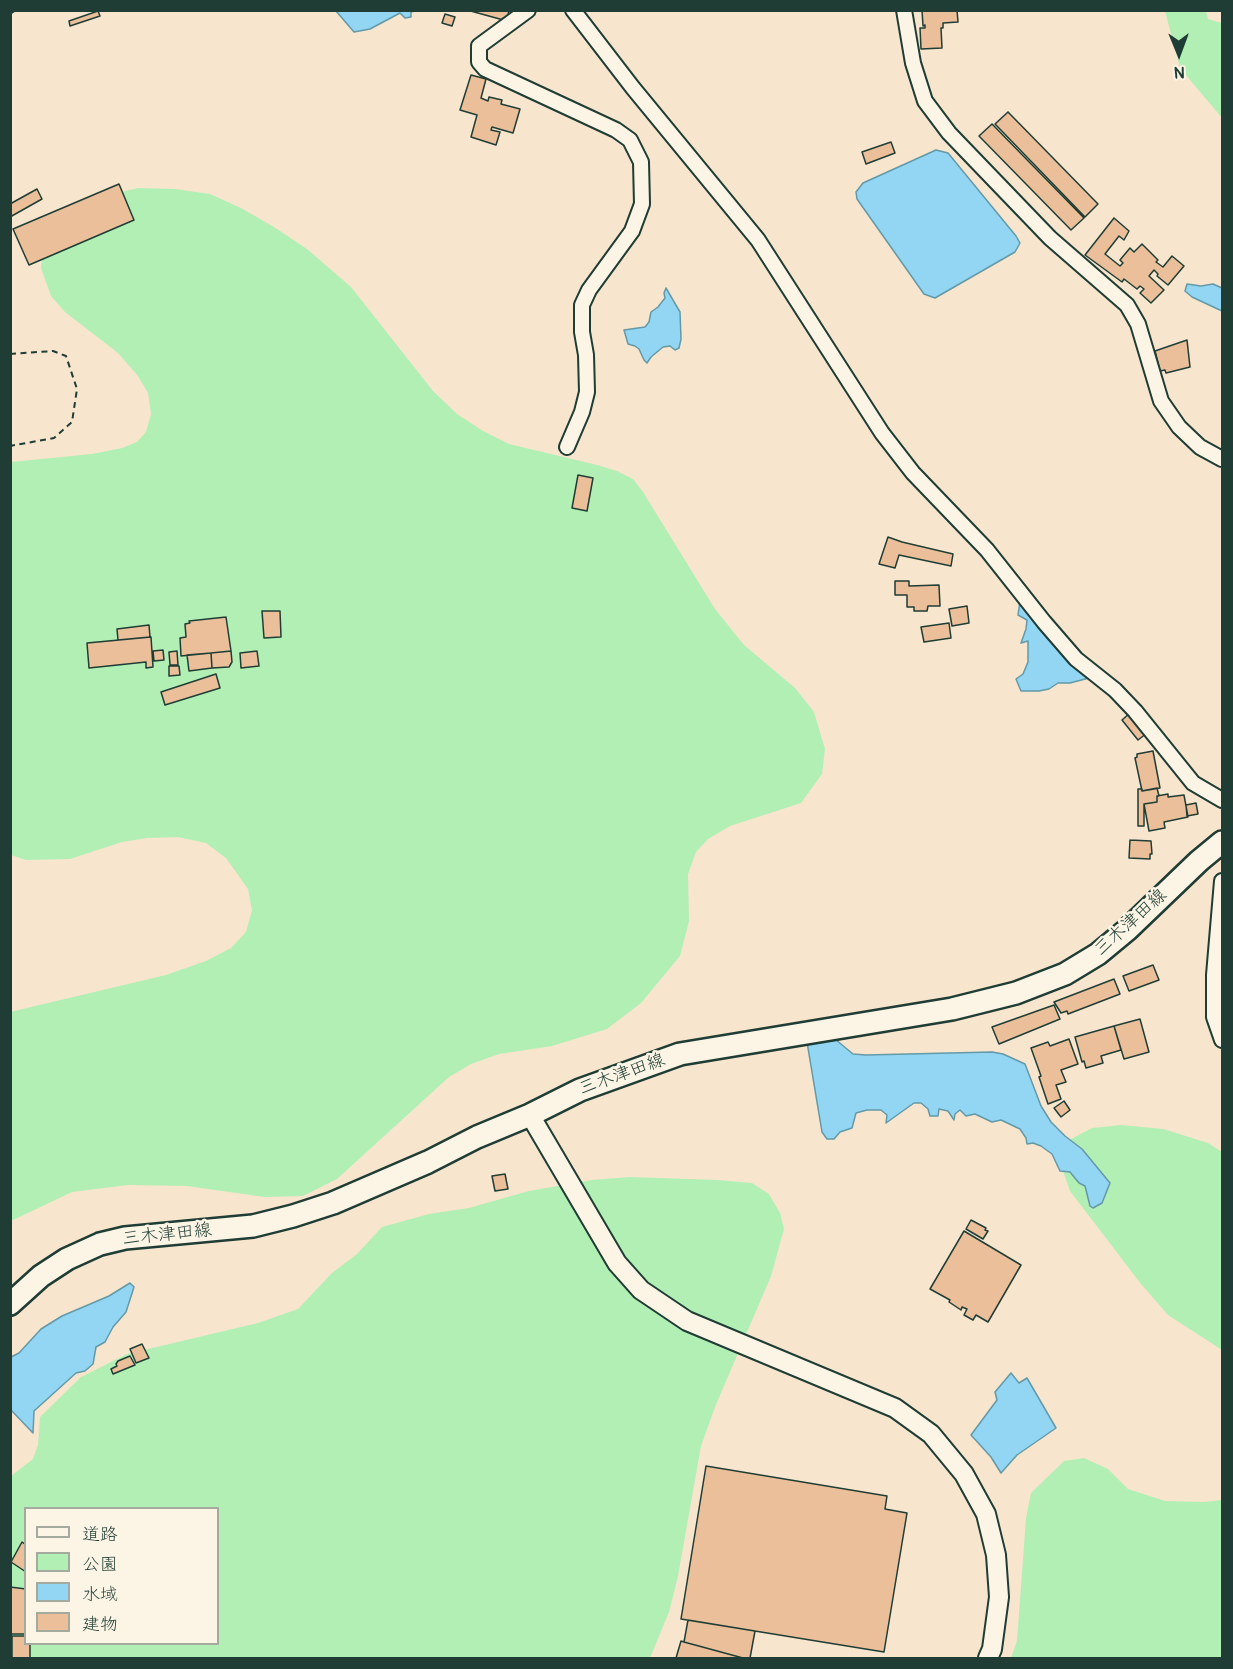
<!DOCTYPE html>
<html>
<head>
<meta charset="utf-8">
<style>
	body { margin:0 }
	#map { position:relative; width:1233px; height:1669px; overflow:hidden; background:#f7e5ce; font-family:Pangolin,"Klee One",sans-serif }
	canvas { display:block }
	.frame { position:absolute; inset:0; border:12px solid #1f3d34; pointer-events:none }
	.legend { position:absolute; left:24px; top:1507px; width:195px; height:138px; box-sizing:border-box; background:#fcf5e5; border:2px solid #a4ab9e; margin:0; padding:8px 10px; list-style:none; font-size:18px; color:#1f3d34 }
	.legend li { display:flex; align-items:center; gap:12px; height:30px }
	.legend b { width:30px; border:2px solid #a4ab9e }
	.north { position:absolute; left:1149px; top:24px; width:60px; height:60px; -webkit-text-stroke:4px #fcf5e5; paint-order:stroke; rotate:179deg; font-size:16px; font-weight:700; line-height:24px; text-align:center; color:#1f3d34 }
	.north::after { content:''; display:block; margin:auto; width:21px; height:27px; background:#1f3d34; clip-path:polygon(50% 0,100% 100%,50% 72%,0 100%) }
</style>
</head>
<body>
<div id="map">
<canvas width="1233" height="1669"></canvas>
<div class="frame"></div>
<ul class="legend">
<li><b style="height:8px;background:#fcf5e5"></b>道路</li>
<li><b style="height:16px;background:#b2efb5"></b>公園</li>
<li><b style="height:16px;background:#92d6f4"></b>水域</li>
<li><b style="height:16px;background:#eabf9a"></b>建物</li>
</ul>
<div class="north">N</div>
</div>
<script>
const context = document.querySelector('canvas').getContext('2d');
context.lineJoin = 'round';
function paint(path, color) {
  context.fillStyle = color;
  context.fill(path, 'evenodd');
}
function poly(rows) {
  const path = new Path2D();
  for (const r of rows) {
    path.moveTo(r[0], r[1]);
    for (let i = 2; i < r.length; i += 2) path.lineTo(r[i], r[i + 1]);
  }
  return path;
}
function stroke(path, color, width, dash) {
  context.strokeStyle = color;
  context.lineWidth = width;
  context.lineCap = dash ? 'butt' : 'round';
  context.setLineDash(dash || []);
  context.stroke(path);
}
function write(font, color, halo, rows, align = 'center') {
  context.font = font + ' Pangolin,"Klee One",sans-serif';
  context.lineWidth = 5;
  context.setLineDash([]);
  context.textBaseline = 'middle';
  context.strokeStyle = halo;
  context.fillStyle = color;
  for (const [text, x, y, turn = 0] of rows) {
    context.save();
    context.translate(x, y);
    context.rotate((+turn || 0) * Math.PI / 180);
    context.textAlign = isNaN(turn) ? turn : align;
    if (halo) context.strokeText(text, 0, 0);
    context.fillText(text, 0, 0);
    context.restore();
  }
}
paint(poly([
	[1165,11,1206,11,1208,19,1222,23,1222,118,1180,68],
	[138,188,175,189,210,194,241,208,274,227,307,249,351,287,433,391,457,414,483,431,509,444,597,465,617,471,633,479,643,492,715,609,744,645,795,688,814,712,825,749,822,774,801,803,730,826,708,839,696,852,688,874,689,921,680,956,641,1003,607,1029,552,1046,499,1054,471,1064,449,1077,337,1179,303,1196,265,1197,187,1186,128,1185,72,1192,11,1221,10,1012,166,975,206,961,231,948,246,932,252,910,248,889,226,858,206,843,178,837,147,838,122,842,70,859,26,860,11,855,11,462,92,454,122,448,137,442,146,432,151,414,148,393,138,376,118,353,65,312,51,296,41,268,42,256,113,194],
	[1121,1125,1163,1129,1208,1143,1222,1152,1222,1350,1168,1315,1141,1284,1070,1191,1062,1168,1064,1150,1071,1139,1092,1128],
	[630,1177,717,1180,752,1183,769,1194,780,1213,784,1229,771,1276,715,1407,701,1446,678,1576,669,1612,650,1658,11,1658,11,1476,33,1459,38,1445,40,1417,81,1377,127,1354,258,1323,298,1309,332,1273,357,1254,382,1227,429,1214,469,1208,529,1191,592,1180],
	[26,1508,218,1508,218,1644,26,1644],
	[1084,1458,1108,1469,1128,1489,1165,1501,1204,1502,1222,1500,1222,1658,1011,1658,1017,1641,1026,1518,1031,1493,1064,1461]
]), '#b2efb5');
const water = poly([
	[336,11,415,11,411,12,411,17,405,18,400,13,370,29,354,32,336,11],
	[936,150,948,153,1016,236,1020,243,1015,252,935,298,924,294,857,199,856,192,863,183,936,150],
	[1187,284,1201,286,1213,284,1222,288,1222,311,1192,297,1185,291,1187,284],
	[666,288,680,312,681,339,679,348,675,350,670,346,663,347,651,357,647,363,644,360,639,349,635,346,628,344,624,330,645,327,649,322,651,312,658,307,665,298,664,293,666,288],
	[1020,601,1063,650,1089,678,1070,683,1058,683,1049,689,1039,691,1021,691,1016,679,1023,674,1028,662,1028,641,1021,643,1026,629,1027,620,1018,615,1020,601],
	[835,1039,853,1054,866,1055,992,1052,1003,1054,1025,1064,1041,1106,1051,1122,1065,1136,1082,1149,1110,1183,1102,1203,1093,1208,1090,1206,1085,1186,1079,1183,1070,1172,1060,1171,1052,1154,1041,1146,1033,1143,1027,1144,1026,1138,1020,1129,1001,1120,992,1122,975,1114,966,1116,960,1110,955,1114,954,1120,948,1111,939,1109,938,1116,930,1116,928,1109,921,1103,914,1103,886,1123,887,1115,881,1110,867,1110,856,1113,852,1128,840,1132,834,1139,827,1139,822,1132,807,1042,835,1039],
	[130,1283,134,1287,126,1312,113,1327,105,1342,96,1347,93,1364,85,1371,76,1373,34,1411,33,1433,11,1410,11,1357,19,1353,41,1329,62,1316,109,1296,130,1283],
	[1011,1373,1019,1383,1027,1378,1056,1428,1017,1455,1001,1473,991,1457,971,1435,997,1400,995,1392,1011,1373]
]);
paint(water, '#92d6f4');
stroke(water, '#6499a7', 1.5);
const building = poly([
	[467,10,509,10,507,21,467,10],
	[922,10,957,10,958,22,943,23,943,28,941,28,942,48,921,49,920,28,925,28,925,25,923,26,922,10],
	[98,11,100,16,70,26,69,21,98,11],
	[445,14,455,17,452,26,442,23,445,14],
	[471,75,486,79,481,98,488,101,489,97,502,100,501,104,520,109,513,133,492,127,491,130,500,132,496,145,471,137,477,115,460,110,471,75],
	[1008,112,1098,204,1085,217,995,124,1008,112],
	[992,124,1084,218,1071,230,979,136,992,124],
	[891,142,895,153,866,164,862,152,891,142],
	[119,184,134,220,29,265,13,229,119,184],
	[37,189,42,199,10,217,10,204,37,189],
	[1114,218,1129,231,1124,240,1119,236,1105,254,1120,266,1123,263,1120,260,1130,248,1134,252,1142,244,1158,260,1156,262,1163,267,1172,256,1184,266,1168,285,1157,276,1158,274,1154,270,1149,276,1164,290,1151,303,1140,293,1144,289,1140,286,1137,289,1124,279,1122,282,1085,255,1114,218],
	[1187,340,1190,367,1166,373,1165,370,1160,371,1155,351,1187,340],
	[578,475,593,478,587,511,572,508,578,475],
	[888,537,902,542,953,554,951,566,899,555,895,568,879,564,888,537],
	[895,581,909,581,909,586,939,585,940,606,928,606,927,611,914,611,914,607,907,607,907,595,895,595,895,581],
	[967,606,969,623,952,626,949,609,967,606],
	[262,611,280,611,281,637,264,638,262,611],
	[226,617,231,651,181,656,180,638,186,637,185,624,190,623,189,621,226,617],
	[949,623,951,638,924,642,921,627,949,623],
	[149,625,150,637,118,640,117,629,149,625],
	[151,637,153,667,146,668,146,662,89,668,87,643,151,637],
	[163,650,164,660,154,661,153,651,163,650],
	[177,651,178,665,170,665,169,652,177,651],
	[231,651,232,662,229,667,212,668,211,653,231,651],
	[257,651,259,666,241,668,240,653,257,651],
	[211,653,212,668,189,671,187,655,211,653],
	[169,666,179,666,180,675,169,676,169,666],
	[216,674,220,688,165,705,161,692,216,674],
	[1130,713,1147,733,1138,740,1122,720,1130,713],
	[1153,751,1160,788,1142,791,1135,758,1137,757,1137,754,1153,751],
	[1157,788,1159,796,1157,796,1157,802,1144,804,1144,826,1138,826,1138,789,1142,789,1142,791,1157,788],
	[1168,794,1168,797,1184,795,1188,817,1164,822,1165,828,1149,831,1144,804,1157,802,1157,796,1168,794],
	[1196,803,1198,814,1187,816,1186,805,1196,803],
	[1130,840,1151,841,1152,854,1150,854,1150,859,1129,858,1130,840],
	[1153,965,1159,980,1129,991,1123,976,1153,965],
	[1114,979,1120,994,1068,1014,1067,1011,1061,1013,1054,1002,1114,979],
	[1054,1005,1060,1019,999,1044,992,1027,1054,1005],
	[1140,1019,1149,1052,1124,1059,1114,1026,1140,1019],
	[1114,1026,1121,1050,1101,1056,1103,1063,1086,1068,1084,1061,1082,1062,1075,1037,1114,1026],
	[1069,1039,1078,1064,1061,1070,1066,1082,1056,1085,1061,1099,1048,1104,1039,1077,1041,1076,1031,1048,1048,1042,1050,1046,1069,1039],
	[1064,1101,1070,1110,1061,1117,1054,1108,1064,1101],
	[505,1174,508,1189,495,1191,492,1176,505,1174],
	[971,1220,986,1228,985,1230,988,1231,983,1239,966,1229,971,1220],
	[964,1231,1021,1265,988,1322,976,1315,973,1320,964,1315,967,1309,962,1307,961,1310,949,1302,950,1300,930,1289,964,1231],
	[142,1344,149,1358,136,1363,130,1349,142,1344],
	[130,1356,135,1365,113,1374,111,1369,117,1366,116,1364,118,1361,130,1356],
	[706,1466,887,1496,885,1509,907,1513,884,1652,681,1619,706,1466],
	[22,1542,26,1545,26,1572,11,1562,22,1542],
	[10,1587,26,1589,26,1634,10,1634,10,1587],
	[688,1620,755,1631,750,1658,743,1658,684,1642,688,1620],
	[12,1636,26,1636,26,1644,30,1644,30,1658,10,1658,12,1657,12,1636],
	[681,1641,684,1642,743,1658,676,1658,681,1641]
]);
paint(building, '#eabf9a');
stroke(building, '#1f3d34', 1.5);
const street = poly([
	[528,10,479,46,479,62,485,69,616,130,630,140,641,162,642,204,632,231,589,290,582,305,582,332,586,355,587,392,582,412,567,447],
	[573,10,633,88,758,240,882,433,913,473,987,550,1044,622,1076,659,1115,690,1135,711,1193,783,1222,800],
	[904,10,913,63,925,101,949,133,1050,238,1127,305,1138,324,1161,401,1179,427,1200,447,1222,459],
	[1222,881,1214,975,1214,1017,1222,1040]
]);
const secondary = poly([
	[530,1115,617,1263,641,1290,687,1321,895,1408,931,1434,964,1474,986,1514,996,1555,999,1597,992,1649,988,1658]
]);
const primary = poly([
	[10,1304,41,1276,67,1259,100,1244,125,1238,253,1226,293,1216,333,1203,428,1162,477,1137,530,1115,580,1090,680,1054,952,1009,1016,993,1065,974,1098,954,1127,930,1199,861,1222,842]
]);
stroke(street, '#1f3d34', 18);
stroke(secondary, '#1f3d34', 22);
stroke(primary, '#1f3d34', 26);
stroke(poly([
	[10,14,16,10],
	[10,354,53,351,66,356,77,389,72,422,54,438,10,446]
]), '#1f3d34', 2, [6, 4.5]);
stroke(street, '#fcf5e5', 14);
stroke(secondary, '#fcf5e5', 18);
stroke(primary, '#fcf5e5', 21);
write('18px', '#1f3d34', '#fcf5e5', [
	["三木津田線",1131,923,-42],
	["三木津田線",622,1075,-20],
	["三木津田線",167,1235,-6]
]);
</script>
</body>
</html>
